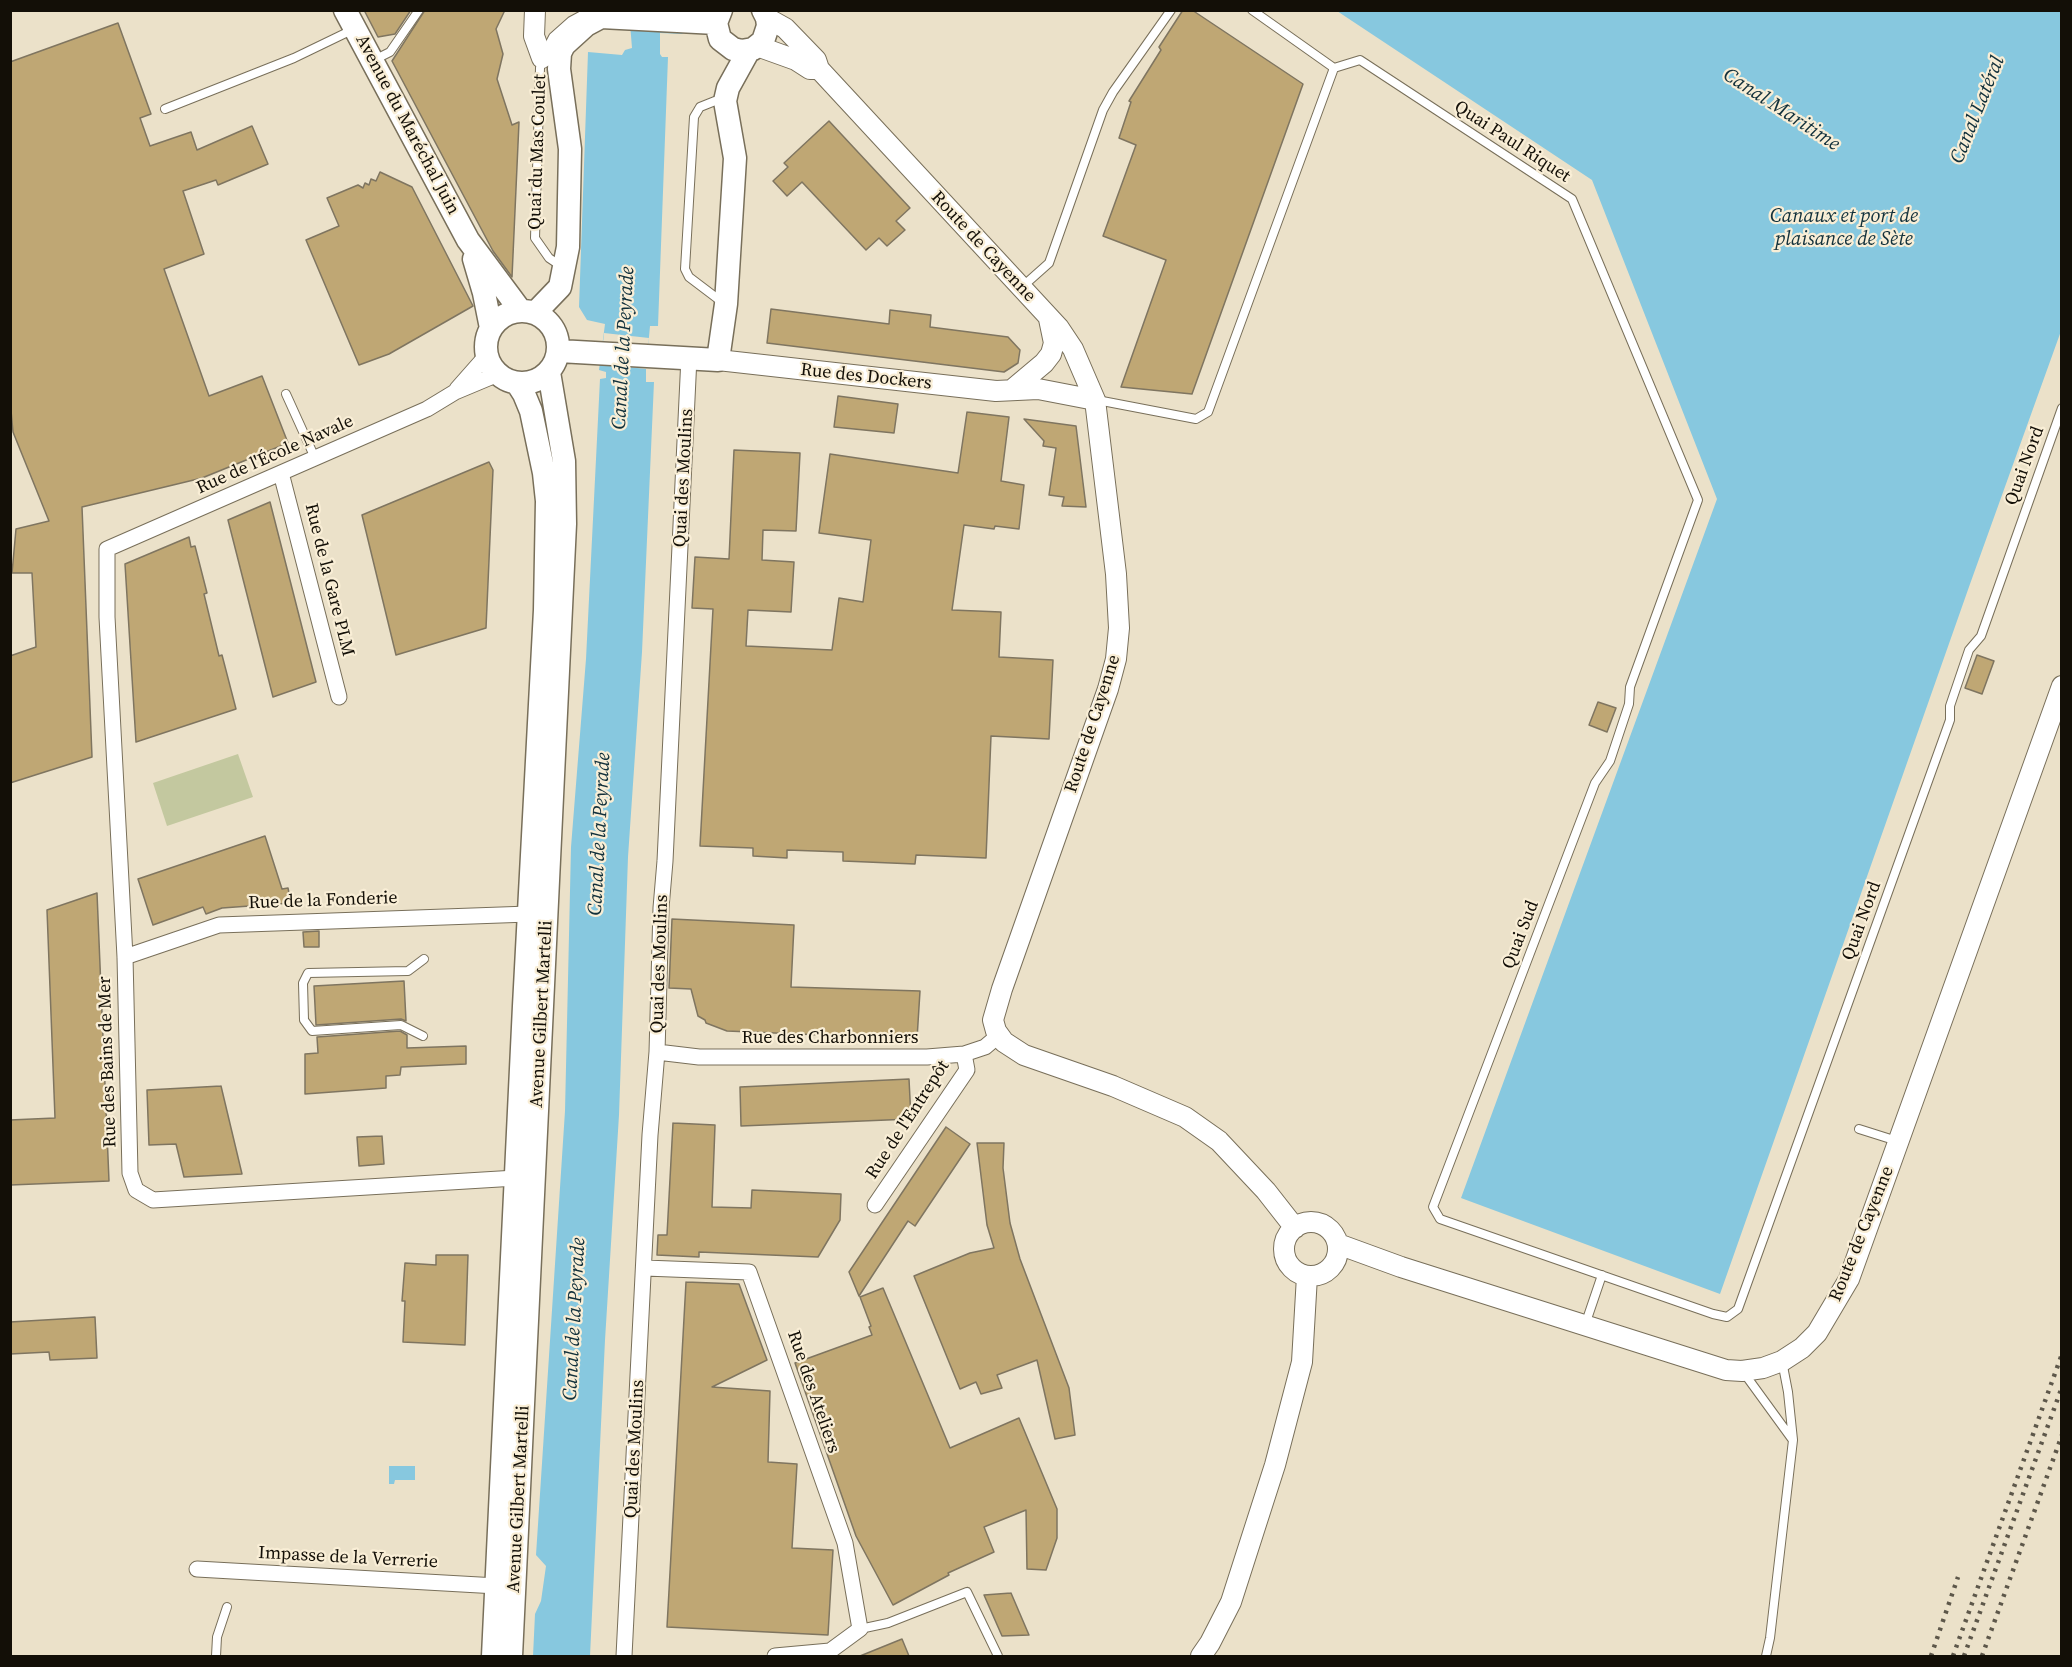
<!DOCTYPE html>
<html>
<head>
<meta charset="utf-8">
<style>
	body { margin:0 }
	#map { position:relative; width:2072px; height:1667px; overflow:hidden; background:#ebe1c9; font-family:"Source Serif 4",serif }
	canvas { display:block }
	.frame { position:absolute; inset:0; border:12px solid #130f07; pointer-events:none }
</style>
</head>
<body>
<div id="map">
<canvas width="2072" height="1667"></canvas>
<div class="frame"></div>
</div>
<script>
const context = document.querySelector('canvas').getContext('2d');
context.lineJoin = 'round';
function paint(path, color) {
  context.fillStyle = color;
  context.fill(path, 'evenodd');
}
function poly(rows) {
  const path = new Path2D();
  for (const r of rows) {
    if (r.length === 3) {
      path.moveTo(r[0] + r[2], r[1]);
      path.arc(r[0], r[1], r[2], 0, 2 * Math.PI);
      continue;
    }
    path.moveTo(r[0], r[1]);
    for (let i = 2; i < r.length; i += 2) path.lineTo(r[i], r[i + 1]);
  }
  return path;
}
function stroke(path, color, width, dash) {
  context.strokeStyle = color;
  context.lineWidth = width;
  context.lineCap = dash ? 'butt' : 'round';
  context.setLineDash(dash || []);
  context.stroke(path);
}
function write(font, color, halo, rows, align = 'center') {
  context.font = font + ' "Source Serif 4",serif';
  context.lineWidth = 4.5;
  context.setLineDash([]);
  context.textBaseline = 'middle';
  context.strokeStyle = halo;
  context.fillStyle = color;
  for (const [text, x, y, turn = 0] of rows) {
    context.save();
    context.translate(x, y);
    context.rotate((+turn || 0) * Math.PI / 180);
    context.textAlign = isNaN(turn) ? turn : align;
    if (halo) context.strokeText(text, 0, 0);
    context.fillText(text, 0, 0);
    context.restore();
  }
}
paint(poly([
	[238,754,253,797,167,826,153,783]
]), '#c3c89f');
paint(poly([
	[629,11,684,34,660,33,660,54,662,57,668,57,658,326,650,326,646,369,646,382,654,382,642,652,628,857,619,1115,605,1340,590,1656,533,1656,535,1614,541,1601,546,1566,536,1555,565,1111,571,847,586,659,600,379,606,378,606,372,599,370,605,324,587,320,579,307,588,52,622,55,625,50,632,48],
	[1337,11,2061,11,2061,331,1970,584,1720,1294,1461,1198,1717,499,1592,180],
	[389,1466,415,1466,415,1480,395,1480,394,1484,389,1484]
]), '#87c8df');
paint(poly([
	[604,333,649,338,646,369,601,364]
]), '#ebe1c9');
const building = poly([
	[364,10,411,10,395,34,378,37,364,10],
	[425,10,505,10,496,29,503,54,497,79,512,125,519,122,512,277,493,251,392,61,425,10],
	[1183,10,1192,10,1303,84,1192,394,1121,387,1166,260,1103,236,1136,145,1119,138,1131,102,1129,101,1161,50,1159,47,1183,10],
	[118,23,151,114,140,118,150,146,191,132,197,150,252,126,268,164,218,185,216,180,183,191,204,254,164,269,209,396,262,376,288,443,202,478,82,507,92,757,10,783,10,656,36,647,32,573,12,573,16,529,49,521,13,432,10,400,10,62,118,23],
	[829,121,910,208,896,221,905,230,887,246,879,238,866,250,802,182,787,196,773,181,788,167,784,163,829,121],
	[380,172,412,187,473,306,389,354,359,365,306,240,339,226,327,198,358,185,363,188,365,183,369,185,371,179,376,181,380,172],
	[771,309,889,324,890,310,931,315,930,327,1008,337,1020,350,1018,363,1004,372,767,343,771,309],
	[838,396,898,404,894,433,834,427,838,396],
	[967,412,1009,417,1001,481,1024,485,1019,529,995,526,994,529,964,525,952,610,1001,612,999,657,1053,660,1049,739,991,736,986,858,916,855,915,864,843,861,843,852,787,850,787,858,753,856,753,848,700,846,713,609,692,608,695,557,729,559,734,450,800,453,796,531,763,530,762,560,794,562,791,612,748,610,746,646,832,650,839,598,863,602,871,540,819,533,830,454,958,473,967,412],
	[1024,419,1076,426,1086,507,1062,506,1064,497,1049,495,1056,448,1043,446,1044,441,1024,419],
	[489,462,493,470,486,628,396,655,362,515,489,462],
	[270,502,316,682,273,697,228,520,270,502],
	[189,537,191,547,195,546,207,593,204,594,219,656,222,655,236,709,136,742,125,564,189,537],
	[1977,655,1994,661,1982,694,1965,688,1977,655],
	[1598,702,1616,708,1607,732,1589,725,1598,702],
	[265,836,282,889,288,888,291,903,222,908,206,914,203,907,153,925,138,879,265,836],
	[97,893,109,1181,10,1185,10,1120,55,1118,47,910,97,893],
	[672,919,794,925,791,987,920,991,917,1039,727,1031,706,1023,705,1020,698,1016,691,989,669,988,672,919],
	[319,931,319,947,304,947,303,932,319,931],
	[404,981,406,1021,401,1019,316,1025,314,986,404,981],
	[400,1031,407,1035,407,1048,466,1046,466,1064,401,1067,400,1075,386,1076,386,1088,305,1094,305,1054,318,1053,317,1037,400,1031],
	[909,1079,911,1119,741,1126,740,1087,909,1079],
	[221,1086,242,1174,184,1177,176,1144,149,1145,147,1090,221,1086],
	[673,1123,715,1125,712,1207,751,1208,752,1190,841,1194,840,1220,818,1257,699,1252,699,1257,657,1255,658,1235,667,1235,673,1123],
	[946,1127,970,1144,915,1226,908,1221,859,1296,849,1272,946,1127],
	[382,1136,384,1164,359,1166,357,1137,382,1136],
	[977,1143,1004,1143,1003,1168,1010,1223,1020,1259,1069,1388,1075,1435,1055,1439,1037,1360,997,1375,1002,1388,981,1394,976,1382,960,1389,914,1276,970,1253,994,1248,987,1225,977,1143],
	[436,1255,468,1255,465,1345,403,1342,405,1301,402,1301,405,1263,436,1265,436,1255],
	[686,1282,739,1284,767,1360,712,1387,770,1391,768,1462,797,1464,792,1548,833,1550,828,1635,667,1627,686,1282],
	[883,1288,950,1448,1019,1418,1057,1509,1057,1538,1046,1570,1027,1569,1026,1510,984,1527,994,1552,948,1573,949,1575,893,1605,856,1536,795,1363,872,1335,869,1327,871,1326,860,1297,883,1288],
	[95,1317,97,1358,50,1360,49,1352,10,1354,10,1322,95,1317],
	[1011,1593,1029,1635,1002,1636,984,1595,1011,1593],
	[902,1639,909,1656,860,1656,902,1639]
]);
paint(building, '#bfa774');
stroke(building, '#7f7560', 1.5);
const service = poly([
	[1252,10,1334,68],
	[374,60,390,52,419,10],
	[1334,68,1360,60,1572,199,1698,500,1630,687,1629,704,1610,761,1595,783,1433,1207,1440,1219,1713,1314,1727,1317,1738,1309,1950,720,1950,706,1969,650,1981,636,2062,408],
	[722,101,715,101,700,107,694,117,685,269,689,277,722,302],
	[165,109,294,58,352,30],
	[561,266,549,258,535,238,540,68,542,58,553,37,571,21,584,14],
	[1022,287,1049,263,1103,110,1113,92,1171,10],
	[286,394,315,458],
	[1097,400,1196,419,1208,412,1334,68],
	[423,1036,401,1025,312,1031,304,1020,303,983,308,973,408,971,424,959],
	[1859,1129,1897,1141],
	[1585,1325,1602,1275],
	[1744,1373,1792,1439],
	[860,1629,888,1623,967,1592,998,1656],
	[216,1656,217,1637,227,1607],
	[1766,1656,1770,1638,1793,1440,1788,1392,1782,1361]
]);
const minor = poly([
	[498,374,455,392,427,409,107,549,107,617,125,957,130,1173,136,1190,153,1200,516,1178],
	[457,389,487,355],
	[281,473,339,697],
	[125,957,219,925,529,914],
	[657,1052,699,1057,927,1057,964,1054,985,1047,998,1036],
	[875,1205,967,1070,964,1054],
	[645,1268,749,1272,845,1543,860,1629,830,1651,775,1656],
	[197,1569,497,1586],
	[624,1656,650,1135,657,1052,661,908,665,861,689,357]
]);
const tertiary = poly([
	[535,10,534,36,542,58],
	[767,18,785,28,816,60,819,69,1059,328,1073,349,1095,400,1116,574,1119,628,1116,659,1108,689,1002,989,993,1020,996,1031,1004,1042,1024,1055,1113,1086,1185,1117,1219,1141,1266,1191,1295,1228],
	[757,46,796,60,810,69,819,69],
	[718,360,996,391,1038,389,1095,400],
	[1013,389,1044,363,1051,354,1054,343,1049,319],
	[1311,1249,27],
	[1338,1244,1401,1267,1726,1370,1742,1371,1763,1368,1782,1361,1802,1348,1817,1333,1849,1279,2062,686],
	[1201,1656,1210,1643,1231,1602,1275,1465,1302,1362,1307,1276]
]);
const secondary = poly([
	[345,10,468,240,520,310],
	[721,10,716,23,720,39,733,49,741,51,753,49,763,41,768,26,767,18,763,10],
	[474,259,484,293,491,328],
	[522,347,36],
	[536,312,560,287,568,247,570,149,559,69,560,53,564,45,586,25,601,17,716,23],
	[559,351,718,360,726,304,735,158,725,101,728,88,749,50],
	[493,1656,524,1006,545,610,547,501,544,473,531,411,524,394,517,383],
	[511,1656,565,524,564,461,549,372]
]);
stroke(service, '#786f5a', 10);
stroke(minor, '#786f5a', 17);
stroke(tertiary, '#786f5a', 22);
stroke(secondary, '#786f5a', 25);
stroke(service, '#fff', 8);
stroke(minor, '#fff', 15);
stroke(tertiary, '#fff', 20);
stroke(secondary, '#fff', 22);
stroke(poly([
	[1931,1656,1958,1577],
	[1953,1656,2062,1354],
	[1964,1656,2062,1387],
	[1982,1656,2062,1435]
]), '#5d574a', 4.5, [3, 6]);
write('18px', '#130f07', '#f9eed6', [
	["Avenue du Maréchal Juin",407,125,62],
	["Quai Paul Riquet",1512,142,33],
	["Quai du Mas Coulet",538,152,-88],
	["Route de Cayenne",983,247,47],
	["Rue des Dockers",866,377,6],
	["Rue de l'École Navale",275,455,-24],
	["Quai Nord",2025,466,-70],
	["Quai des Moulins",684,478,-87],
	["Rue de la Gare PLM",329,580,76],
	["Route de Cayenne",1093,724,-72],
	["Rue de la Fonderie",323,901,-2],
	["Quai Nord",1862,921,-70],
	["Quai Sud",1521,935,-69],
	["Quai des Moulins",660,964,-88],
	["Avenue Gilbert Martelli",542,1014,-87],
	["Rue des Charbonniers",830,1038],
	["Rue des Bains de Mer",108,1062,-92],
	["Rue de l'Entrepôt",908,1120,-57],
	["Route de Cayenne",1862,1234,-68],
	["Rue des Ateliers",813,1392,71],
	["Quai des Moulins",635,1449,-87],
	["Avenue Gilbert Martelli",519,1499,-87],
	["Impasse de la Verrerie",348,1558,3]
]);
write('italic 20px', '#11303b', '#f9eed6', [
	["Canal Maritime",1781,110,33],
	["Canal Latéral",1978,110,-68],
	["Canaux et port de",1844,217],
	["plaisance de Sète",1844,240],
	["Canal de la Peyrade",624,348,-87],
	["Canal de la Peyrade",600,834,-87],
	["Canal de la Peyrade",575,1319,-87]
]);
</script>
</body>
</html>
